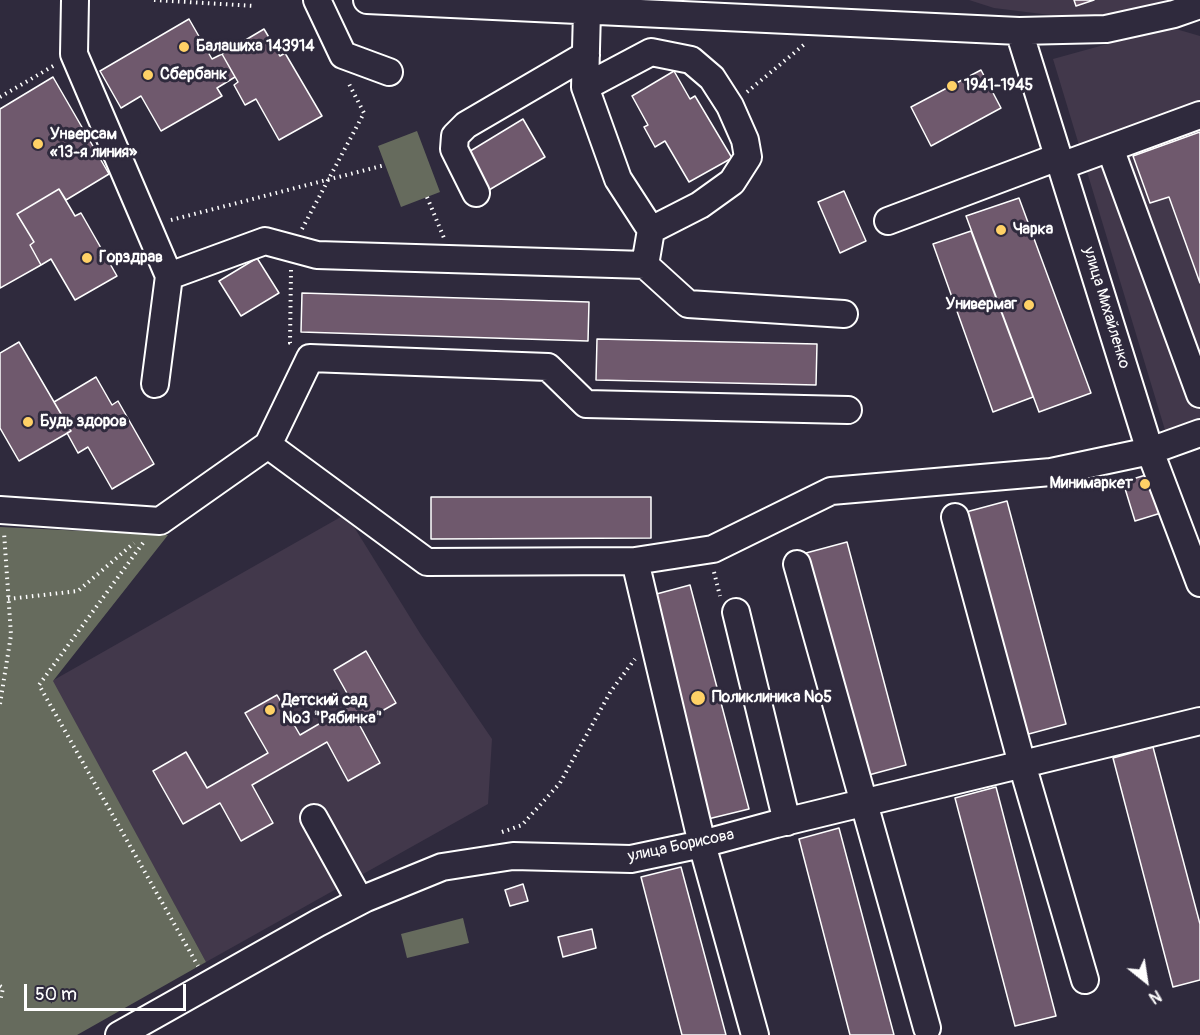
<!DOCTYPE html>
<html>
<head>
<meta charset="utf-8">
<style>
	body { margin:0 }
	#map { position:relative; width:1200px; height:1035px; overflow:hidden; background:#2f2a3d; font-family:Pangolin,sans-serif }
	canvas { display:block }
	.north { position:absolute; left:1116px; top:951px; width:60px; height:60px; -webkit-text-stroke:4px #2f2a3d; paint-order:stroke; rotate:150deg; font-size:16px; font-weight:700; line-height:24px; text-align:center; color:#fff }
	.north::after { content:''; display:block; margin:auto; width:21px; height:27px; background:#fff; clip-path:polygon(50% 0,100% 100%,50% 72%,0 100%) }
	.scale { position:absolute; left:24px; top:984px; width:162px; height:27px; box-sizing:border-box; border:3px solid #fff; border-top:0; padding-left:8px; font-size:18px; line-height:21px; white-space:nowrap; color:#fff; -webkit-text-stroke:4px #2f2a3d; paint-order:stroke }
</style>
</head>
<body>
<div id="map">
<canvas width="1200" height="1035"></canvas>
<div class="north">N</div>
<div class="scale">50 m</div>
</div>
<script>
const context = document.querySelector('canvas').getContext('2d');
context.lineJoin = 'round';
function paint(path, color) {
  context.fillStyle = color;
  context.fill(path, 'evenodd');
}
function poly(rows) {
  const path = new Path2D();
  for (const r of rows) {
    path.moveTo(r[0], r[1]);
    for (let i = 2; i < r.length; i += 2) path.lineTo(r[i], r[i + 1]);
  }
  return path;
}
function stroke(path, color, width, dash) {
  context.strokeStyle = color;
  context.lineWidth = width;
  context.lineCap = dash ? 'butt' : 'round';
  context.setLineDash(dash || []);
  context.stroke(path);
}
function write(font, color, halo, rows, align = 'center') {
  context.font = font + ' Pangolin,sans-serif';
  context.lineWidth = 6;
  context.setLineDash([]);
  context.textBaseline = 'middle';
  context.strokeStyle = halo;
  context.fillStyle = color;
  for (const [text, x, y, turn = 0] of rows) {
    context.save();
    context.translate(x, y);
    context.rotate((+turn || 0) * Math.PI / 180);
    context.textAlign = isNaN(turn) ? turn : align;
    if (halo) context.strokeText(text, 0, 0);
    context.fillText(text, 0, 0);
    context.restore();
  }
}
paint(poly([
	[969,0,1175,0,1118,18,1058,16,994,8],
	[1169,27,1200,36,1200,418,1165,430,1053,59],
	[346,514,421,635,492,739,488,804,206,962,52,681]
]), '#42384b');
paint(poly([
	[417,131,440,192,401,207,378,146],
	[0,527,168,535,53,681,206,962,77,1035,0,1035],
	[463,918,469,943,407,958,401,934]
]), '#666b5d');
const building = poly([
	[1074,0,1094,0,1076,6,1074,0],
	[189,19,212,59,222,54,235,77,217,88,222,96,161,131,141,96,121,108,100,71,189,19],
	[264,29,280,56,285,53,322,116,279,140,256,99,245,105,234,85,238,82,222,54,264,29],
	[981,70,1001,108,931,146,911,107,981,70],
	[674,71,690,99,695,96,732,158,689,182,665,141,655,147,644,127,648,125,632,96,674,71],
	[53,77,109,174,66,200,59,189,17,214,34,242,30,245,41,265,0,288,0,109,53,77],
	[523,119,545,157,489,190,467,153,523,119],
	[1200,132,1200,283,1169,197,1150,203,1133,156,1200,132],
	[59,189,75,216,81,213,117,276,75,300,51,259,41,265,30,245,34,242,17,214,59,189],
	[844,191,866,241,840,253,818,202,844,191],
	[1019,198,1091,393,1039,412,966,216,1019,198],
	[971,231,1033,397,993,412,933,244,971,231],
	[257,258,279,293,241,316,219,281,257,258],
	[302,293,589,302,588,341,301,332,302,293],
	[597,339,817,344,816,385,596,380,597,339],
	[19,342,71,431,19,461,0,428,0,353,19,342],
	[96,377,112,405,118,401,154,464,112,489,88,447,78,453,67,433,71,431,54,402,96,377],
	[1149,474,1161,513,1135,521,1123,482,1149,474],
	[431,497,651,497,651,538,431,539,431,497],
	[1007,501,1066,724,1025,735,966,512,1007,501],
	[847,542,906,765,865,776,806,553,847,542],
	[690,585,749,809,708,819,649,596,690,585],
	[366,651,396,703,359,724,380,763,348,781,327,742,252,785,273,823,241,841,220,803,183,824,153,771,186,752,207,788,268,753,245,713,277,695,300,735,353,704,334,670,366,651],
	[1153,747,1200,924,1200,980,1173,987,1113,758,1153,747],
	[996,787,1056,1016,1015,1026,955,798,996,787],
	[839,828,894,1035,850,1035,799,839,839,828],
	[681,867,726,1035,682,1035,641,877,681,867],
	[523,884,528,901,510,906,505,890,523,884],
	[592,929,596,948,563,957,558,937,592,929]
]);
paint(building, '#6f596d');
stroke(building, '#fff', 1.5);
const minor = poly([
	[75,0,74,54,169,276,155,384],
	[317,0,343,55,389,72],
	[367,0,1019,31,1106,29,1174,14,1200,5],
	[587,11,585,87,618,179,651,230],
	[1019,31,1150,451,1200,583],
	[585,87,651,52,691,60,712,78,730,106,745,140,748,157,732,182,700,205,651,230,645,265],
	[1110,148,1200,394],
	[1061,166,1200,115],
	[476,193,454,149,455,136,466,125,586,55],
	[888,221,1058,157],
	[169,276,265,241,317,255,645,265,688,304,844,314],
	[268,445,427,562,635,561],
	[0,510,160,521,268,445,310,358,548,367,586,404,848,410],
	[955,517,1022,764,1085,980],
	[797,564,927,1028],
	[736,612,787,822],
	[314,818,360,901],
	[119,1035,318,923,366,898,442,867,513,856,631,859,702,844,776,824,1200,721],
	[755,1035,702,844,635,561,713,549,831,491,1051,472,1150,451,1200,433]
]);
stroke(minor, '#fff', 30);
stroke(poly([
	[154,0,255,6],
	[747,92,806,43],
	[0,97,55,65],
	[427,197,444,238],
	[171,220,385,165],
	[302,229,364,113,348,82],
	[291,270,290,343,293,345],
	[143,543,39,685,198,966],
	[714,572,720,596],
	[8,599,78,591,134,543],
	[0,704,11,635,4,532],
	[502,832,522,825,560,783,611,691,635,659],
	[0,986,3,988,0,1002]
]), '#fff', 4, [1.5, 4.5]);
stroke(minor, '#2f2a3d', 26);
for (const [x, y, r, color] of [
	[184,47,6,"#ffd166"],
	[148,75,6,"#ffd166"],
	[952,86,6,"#ffd166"],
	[38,144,6,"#ffd166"],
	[1001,230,6,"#ffd166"],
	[87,258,6,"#ffd166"],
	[1029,305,6,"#ffd166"],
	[28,422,6,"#ffd166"],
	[1145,484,6,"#ffd166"],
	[698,698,8,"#ffd166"],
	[270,710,6,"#ffd166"]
]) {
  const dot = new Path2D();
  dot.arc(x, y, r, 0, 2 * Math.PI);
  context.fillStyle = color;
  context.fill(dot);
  stroke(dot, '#2f2a3d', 2);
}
write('bold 16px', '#fff', '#2f2a3d', [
	["Балашиха 143914",196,47],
	["Сбербанк",160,75],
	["1941-1945",964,86],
	["Унверсам",50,135],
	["«13-я линия»",50,153],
	["Чарка",1013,230],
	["Горздрав",99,258],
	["Универмаг",1017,305,"right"],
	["Будь здоров",40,422],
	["Минимаркет",1133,484,"right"],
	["Поликлиника №5",712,698],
	["Детский сад",282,701],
	["№3 \"Рябинка\"",282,719]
], 'left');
write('16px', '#fff', '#2f2a3d', [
	["улица Михайленко",1106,308,73],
	["улица Борисова",681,846,-12]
]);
</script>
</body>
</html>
